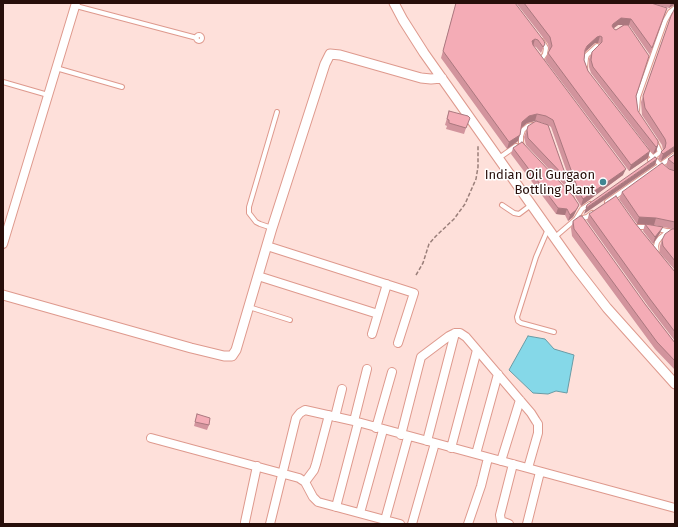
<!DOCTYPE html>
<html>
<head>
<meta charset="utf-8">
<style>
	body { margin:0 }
	#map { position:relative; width:678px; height:527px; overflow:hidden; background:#fee0da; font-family:"Fira Sans",sans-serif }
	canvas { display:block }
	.frame { position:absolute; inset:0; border:4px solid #270e0a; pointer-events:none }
</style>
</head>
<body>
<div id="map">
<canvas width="678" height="527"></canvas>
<div class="frame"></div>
</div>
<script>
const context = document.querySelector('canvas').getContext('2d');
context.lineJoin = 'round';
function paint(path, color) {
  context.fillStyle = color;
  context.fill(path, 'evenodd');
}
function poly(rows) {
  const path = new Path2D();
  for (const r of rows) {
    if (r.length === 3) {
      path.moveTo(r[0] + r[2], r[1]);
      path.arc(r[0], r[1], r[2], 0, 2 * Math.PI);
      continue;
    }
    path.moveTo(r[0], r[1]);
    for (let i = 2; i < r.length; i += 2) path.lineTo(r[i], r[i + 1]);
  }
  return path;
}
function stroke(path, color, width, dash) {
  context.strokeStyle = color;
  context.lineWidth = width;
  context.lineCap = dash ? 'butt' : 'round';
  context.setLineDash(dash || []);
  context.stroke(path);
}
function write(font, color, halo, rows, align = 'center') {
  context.font = font + ' "Fira Sans",sans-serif';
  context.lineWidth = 3;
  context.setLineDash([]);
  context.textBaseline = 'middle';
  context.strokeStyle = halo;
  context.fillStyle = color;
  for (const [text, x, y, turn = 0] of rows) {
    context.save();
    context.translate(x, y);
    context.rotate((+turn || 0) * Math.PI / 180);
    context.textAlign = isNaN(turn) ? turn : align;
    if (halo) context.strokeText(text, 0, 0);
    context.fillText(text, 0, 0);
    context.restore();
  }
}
const water = poly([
	[528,336,545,339,554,349,574,355,567,393,556,391,548,394,533,393,509,370,528,336]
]);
paint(water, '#85d8e8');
stroke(water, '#699ba5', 1);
const service = poly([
	[76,6,197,38],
	[199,38,3],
	[541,60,545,54,546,48,542,41],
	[585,67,586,58,587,55,597,46],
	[56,68,122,87],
	[3,82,48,95],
	[637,110,638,97,665,21,670,12,675,8],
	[523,147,521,143,521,136,523,130,528,126,533,125],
	[647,151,663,168],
	[499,158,516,146],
	[650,160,660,152,655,141],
	[565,177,572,199],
	[607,202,675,155],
	[502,205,514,213,519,214,531,205],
	[579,219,587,217,592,213],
	[635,227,649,227],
	[272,228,260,224,256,222,249,213,249,207,277,112],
	[548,229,536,257,517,317,518,321,521,323,554,332],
	[658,229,675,233],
	[555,237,576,219,582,209,590,204],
	[657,254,656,246,657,242,660,238,669,231],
	[249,307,290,320]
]);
const minor = poly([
	[3,244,76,3],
	[267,246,414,293,398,343],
	[258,276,378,314],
	[372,334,387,284],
	[335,417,342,389],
	[354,421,367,369],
	[376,428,392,372],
	[401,435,421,357,449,336,455,333,460,333,466,337,531,413,536,421,538,424,538,433,528,468],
	[151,438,299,478,305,482,313,497,318,502,400,524],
	[427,441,455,333],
	[451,448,477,350],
	[476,454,498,374],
	[501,461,520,400],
	[305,482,314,470,316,464,329,415],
	[336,507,358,423],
	[360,513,383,430],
	[385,520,408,437],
	[245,522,257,466],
	[270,524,296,418,300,413,305,410,354,421,675,508],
	[412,524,435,443],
	[468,524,481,486,488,458],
	[509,524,501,521,500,515,513,464],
	[527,524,540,472]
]);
const tertiary = poly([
	[394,3,403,20,424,53,576,268,607,308,675,384],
	[3,295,191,348,224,356,232,356,236,350,272,228,325,64,330,54,340,55,421,78,431,79,442,78]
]);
stroke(service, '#de998d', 6);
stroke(minor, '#de998d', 10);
stroke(tertiary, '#de998d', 11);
stroke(poly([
	[416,275,423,263,429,244,436,236,454,219,465,204,476,179,478,167,478,145]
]), '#9a7f7a', 1.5, [4, 2]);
stroke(service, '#fff', 4);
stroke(minor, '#fff', 8);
stroke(tertiary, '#fff', 9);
paint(poly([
	[456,3,515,3,545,44,541,53,536,47,533,46,623,175,581,206,576,198,551,127,548,125,567,179,565,186,526,145,524,137,528,126,547,125,543,123,535,121,527,123,521,128,518,141,507,149,441,58],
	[516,3,651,3,667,8,650,55,629,25,628,25,636,96,638,111,658,145,656,152,653,154,591,73,589,67,589,59,592,52,600,44,598,43,595,43,585,52,584,60,588,71,648,158,629,171,545,60,549,51,548,44],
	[618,25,623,25,616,30,614,29,613,29],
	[651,3,675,3,675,5,674,5,669,8],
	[671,16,673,152,661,161,658,159,661,152,663,150,662,145,642,115,641,102],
	[449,111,466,128,464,134,446,129,447,126,445,125],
	[513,148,579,205,573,217,568,221,565,215,556,214,511,154],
	[675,154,675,270,660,253,660,246,662,240,673,229,654,225,637,224,619,199,622,192,669,169,671,170,666,166,668,159],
	[589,214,635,223,675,272,675,341,648,306,587,221],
	[573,221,645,304,675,343,675,370,655,349,572,236,571,228],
	[645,224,660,233,653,244,643,231],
	[197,414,209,425,207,430,194,426]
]), '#d2949d');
paint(poly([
	[671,3,675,3,674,5,669,8],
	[621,18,631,19,629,25,618,25,611,30,610,33,613,24],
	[600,36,598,43,595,43,585,52,583,57,587,46,597,37],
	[535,39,533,46,532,41],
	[537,114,535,121,527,123,520,129,522,122,529,116],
	[520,135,518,141,507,149,509,142],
	[658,145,656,152,653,154,656,147],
	[675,146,675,152,673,152,661,161,663,154],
	[650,151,648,158,629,171,631,165],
	[657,159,655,165,584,214,586,208],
	[626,169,623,175,581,206,583,199],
	[579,205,573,217,568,221,570,215],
	[558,208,567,209,565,215,556,214],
	[639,217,656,218,654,225,637,224],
	[663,227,660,233,653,244,655,237]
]), '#ab787f');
const building = poly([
	[456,3,515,3,544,41,545,44,543,47,538,40,535,39,532,41,533,45,626,169,583,199,579,192,553,120,546,116,537,114,529,116,522,122,520,135,509,142,443,51,456,3],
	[524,3,651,3,667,8,652,48,631,19,621,18,613,24,612,26,614,29,616,30,624,25,628,25,649,56,636,96,638,111,658,141,658,145,656,147,593,67,591,60,592,52,602,42,602,37,600,36,597,37,587,46,585,50,584,60,588,71,650,151,631,165,548,53,552,46,550,37,524,3],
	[675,8,675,146,663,154,661,152,665,148,666,143,665,139,645,108,643,96,671,16,675,8],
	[449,111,468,116,470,118,466,128,449,123,449,120,447,119,449,111],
	[536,121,548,125,567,179,528,138,527,130,528,126,536,121],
	[522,142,573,196,579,205,576,210,570,215,567,209,558,208,513,148,522,142],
	[675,154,675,164,673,163,668,159,675,154],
	[655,157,657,159,586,208,587,205,655,157],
	[662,163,669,169,675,171,675,222,656,218,639,217,622,192,662,163],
	[616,196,635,223,675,272,675,332,650,299,589,214,616,196],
	[580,216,582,216,645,304,675,343,675,361,657,342,574,229,573,221,580,216],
	[645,224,663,227,655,237,645,224],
	[672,229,675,229,675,261,663,246,662,240,665,234,672,229],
	[197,414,210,418,209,425,195,422,197,414]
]);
paint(building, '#f4acb6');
stroke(building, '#ab787f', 1);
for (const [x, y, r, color] of [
	[603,182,4,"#408692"]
]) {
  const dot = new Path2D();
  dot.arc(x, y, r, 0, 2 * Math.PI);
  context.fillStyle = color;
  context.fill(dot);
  stroke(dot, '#fff', 1.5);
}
write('13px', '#270e0a', '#fff', [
	["Indian Oil Gurgaon",595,175],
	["Bottling Plant",595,190]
], 'right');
</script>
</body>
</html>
